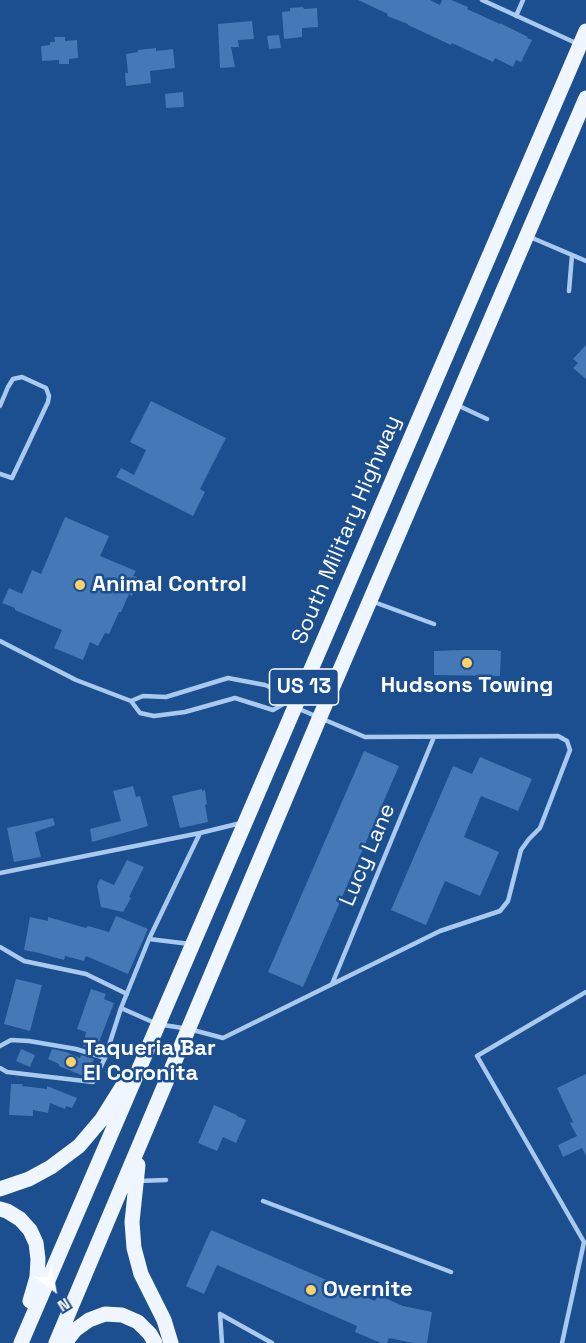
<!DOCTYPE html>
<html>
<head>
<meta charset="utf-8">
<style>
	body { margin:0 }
	#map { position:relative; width:586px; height:1343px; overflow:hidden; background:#1b4f8f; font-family:"Space Grotesk",sans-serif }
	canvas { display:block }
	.north { position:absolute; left:24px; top:1259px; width:60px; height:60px; -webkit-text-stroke:4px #1b4f8f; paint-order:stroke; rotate:148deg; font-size:16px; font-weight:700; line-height:24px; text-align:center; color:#fff }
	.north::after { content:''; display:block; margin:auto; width:21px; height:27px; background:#fff; clip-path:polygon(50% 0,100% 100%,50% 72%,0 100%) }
</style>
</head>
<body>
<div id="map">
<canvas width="586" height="1343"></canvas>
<div class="north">N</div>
</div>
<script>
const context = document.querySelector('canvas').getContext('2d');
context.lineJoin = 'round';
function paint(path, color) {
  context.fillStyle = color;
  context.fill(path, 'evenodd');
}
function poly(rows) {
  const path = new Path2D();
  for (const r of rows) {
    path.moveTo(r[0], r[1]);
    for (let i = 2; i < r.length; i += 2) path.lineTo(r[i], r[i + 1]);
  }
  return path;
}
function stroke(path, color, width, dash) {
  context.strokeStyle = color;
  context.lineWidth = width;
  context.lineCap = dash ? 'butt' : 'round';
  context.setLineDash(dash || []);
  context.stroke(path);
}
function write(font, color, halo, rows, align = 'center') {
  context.font = font + ' "Space Grotesk",sans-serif';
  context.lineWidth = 5;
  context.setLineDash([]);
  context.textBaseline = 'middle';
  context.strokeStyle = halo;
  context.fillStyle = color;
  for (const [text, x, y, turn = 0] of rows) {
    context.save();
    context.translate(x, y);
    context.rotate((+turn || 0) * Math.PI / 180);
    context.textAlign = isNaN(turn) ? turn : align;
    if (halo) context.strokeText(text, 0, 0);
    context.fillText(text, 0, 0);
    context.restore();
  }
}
paint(poly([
	[358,0,430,0,440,5,442,0,451,0,468,7,467,9,500,24,500,23,528,37,527,38,532,40,521,62,516,60,513,67,495,58,493,62,452,43,451,45,408,25,408,24,387,16,388,14],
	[303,7,304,9,317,8,318,27,302,28,302,37,284,39,282,12,290,11,290,8],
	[252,21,254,39,238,40,239,47,231,47,235,67,220,68,218,24],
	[279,35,281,48,269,49,267,36],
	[54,37,65,37,65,41,77,40,78,58,69,59,69,64,59,64,59,60,42,61,41,46,50,45,50,42,55,42],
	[156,48,156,51,173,49,175,68,150,71,151,83,126,86,125,73,128,73,126,54,138,52,138,50],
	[183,92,184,107,166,108,165,94],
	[586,345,586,379,573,368,578,363,573,359],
	[151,401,226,438,200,489,205,492,193,516,116,477,121,468,134,475,146,450,130,442],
	[65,517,109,536,100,556,136,571,133,576,137,577,132,596,129,594,121,612,119,612,109,634,105,633,98,646,90,642,83,660,54,648,62,630,15,610,15,608,2,603,9,588,22,594,32,570,41,574],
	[462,650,498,650,498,651,501,651,500,676,434,675,434,651],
	[364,751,399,766,303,987,268,972],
	[480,757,532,779,518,811,481,796,464,837,499,852,480,896,445,881,426,925,391,910,453,766,472,774],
	[133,786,136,797,140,796,148,826,92,842,90,829,121,821,113,791],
	[202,789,202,791,205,790,207,804,205,805,208,822,180,828,172,796],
	[53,818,55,825,35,832,41,857,14,862,7,828],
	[127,860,144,867,129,897,131,898,123,912,101,907,97,886,100,879,114,885],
	[116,916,148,929,128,974,86,956,84,961,65,956,64,960,39,953,24,950,30,917,48,921,48,917,86,928,88,926,109,932],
	[16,979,42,985,30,1031,4,1024],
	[91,989,106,994,104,999,114,1003,99,1042,100,1043,97,1051,83,1046,86,1032,77,1029],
	[21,1049,35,1055,30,1067,16,1061],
	[52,1049,66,1052,80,1058,81,1055,94,1059,86,1077,59,1066,59,1064,48,1059],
	[586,1074,586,1156,582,1148,563,1157,558,1145,577,1136,570,1123,573,1122,557,1088],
	[11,1084,23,1084,22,1086,47,1089,47,1086,77,1098,72,1108,66,1106,65,1109,50,1103,48,1113,33,1110,33,1116,9,1115],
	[214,1105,237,1115,237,1116,246,1120,236,1143,223,1137,217,1151,198,1143],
	[211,1230,375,1301,378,1295,403,1306,432,1312,427,1343,413,1343,389,1338,387,1343,381,1343,355,1332,357,1326,217,1265,204,1294,186,1286]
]), '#4478b7');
stroke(poly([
	[482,0,578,44],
	[516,16,523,0],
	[530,237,586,261],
	[569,291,572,255],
	[457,405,487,419],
	[0,406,8,387,13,379,22,377,46,388,49,396,48,402,12,478,0,474],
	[371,601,434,624],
	[0,641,76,680,131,701,140,713,154,716,185,712,235,698,273,710,285,703],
	[131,701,143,696,166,697,228,678,265,685,283,693,285,703],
	[0,873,200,833,241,823],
	[149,939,190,944],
	[0,947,24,961,86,974,127,994],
	[332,984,434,737],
	[121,1008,157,1024,189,1029,223,1038,440,931,500,911,508,901,521,850,529,839,540,828,570,750,567,741,558,736,365,737,285,703],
	[0,1046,11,1040,29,1041,76,1049,105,1058],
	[0,1068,7,1072,93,1082,105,1058,121,1008,149,939,200,833],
	[138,1181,166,1180],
	[263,1201,451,1272],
	[220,1314,272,1343],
	[220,1314,222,1343],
	[562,1343,584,1242,477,1056,586,992]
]), '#a9c9ee', 4.5);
stroke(poly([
	[138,1165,132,1222,134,1248,141,1274,164,1320,171,1343],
	[0,1189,29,1179,51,1167,79,1146,102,1119,122,1087],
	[0,1209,7,1211,20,1219,30,1230,36,1243,38,1259,37,1277,30,1301],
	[21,1343,586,31],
	[56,1343,319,719,586,98],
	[65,1343,75,1330,89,1320,105,1314,122,1315,138,1322,150,1334,155,1343]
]), '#f0f6ff', 15);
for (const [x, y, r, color] of [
	[80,585,6,"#ffd166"],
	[467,663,6,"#ffd166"],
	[71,1062,6,"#ffd166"],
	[311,1290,6,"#ffd166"]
]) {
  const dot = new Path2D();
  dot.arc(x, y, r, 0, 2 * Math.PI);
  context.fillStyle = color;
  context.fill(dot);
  stroke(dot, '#1b4f8f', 2);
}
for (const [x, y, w] of [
	[304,687,69]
]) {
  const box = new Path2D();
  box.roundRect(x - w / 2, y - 18, w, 36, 4.5);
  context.fillStyle = '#1b4f8f';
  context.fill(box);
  stroke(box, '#fff', 1.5);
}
write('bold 21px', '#fff', null, [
	["US 13",304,687]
]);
write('22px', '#fff', '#1b4f8f', [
	["South Military Highway",347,530,-67],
	["Lucy Lane",368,855,-67]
]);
write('bold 22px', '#fff', '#1b4f8f', [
	["Animal Control",92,585],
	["Hudsons Towing",467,686,"center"],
	["Taqueria Bar",83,1049],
	["El Coronita",83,1074],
	["Overnite",323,1290]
], 'left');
</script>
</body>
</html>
